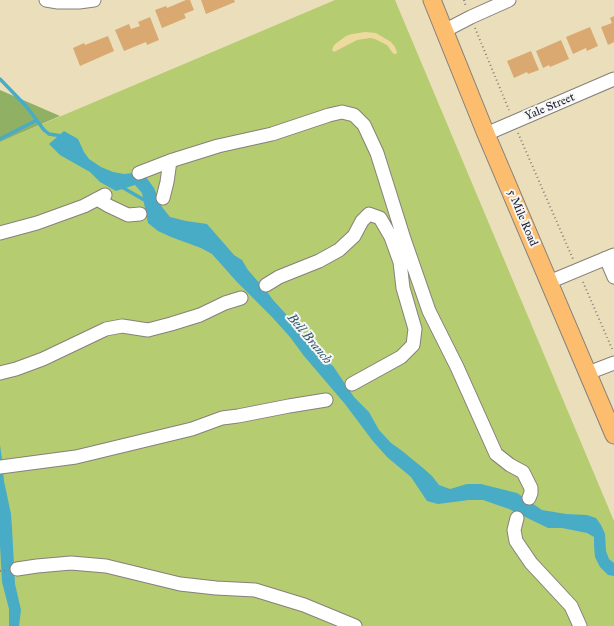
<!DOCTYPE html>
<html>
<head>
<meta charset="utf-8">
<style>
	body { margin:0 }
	canvas { display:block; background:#eadfba }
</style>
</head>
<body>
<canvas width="614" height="626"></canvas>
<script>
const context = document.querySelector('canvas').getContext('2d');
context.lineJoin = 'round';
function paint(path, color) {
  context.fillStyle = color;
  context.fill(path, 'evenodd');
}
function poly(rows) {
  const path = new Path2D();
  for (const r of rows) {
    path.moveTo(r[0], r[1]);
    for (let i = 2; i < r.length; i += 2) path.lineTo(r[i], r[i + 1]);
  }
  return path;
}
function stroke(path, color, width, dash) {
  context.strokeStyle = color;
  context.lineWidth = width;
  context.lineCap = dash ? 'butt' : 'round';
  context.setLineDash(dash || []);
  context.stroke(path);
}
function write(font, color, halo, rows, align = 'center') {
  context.font = font + ' "IM FELL Great Primer",serif';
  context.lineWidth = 4;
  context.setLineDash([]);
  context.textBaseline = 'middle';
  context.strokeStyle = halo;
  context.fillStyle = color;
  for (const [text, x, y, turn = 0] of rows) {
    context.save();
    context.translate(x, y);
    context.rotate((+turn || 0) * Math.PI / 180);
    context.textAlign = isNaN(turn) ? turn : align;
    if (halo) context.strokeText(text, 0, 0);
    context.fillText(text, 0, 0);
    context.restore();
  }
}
paint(poly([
	[335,0,395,0,614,521,614,626,0,626,0,142]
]), '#b5cc71');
paint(poly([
	[0,90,60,116,0,142]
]), '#90b063');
paint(poly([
	[365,32,376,33,391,42,395,47,397,52,396,54,394,54,392,52,387,45,375,39,370,38,357,40,334,52,332,50,334,45,346,36,352,34]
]), '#eeda9e');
paint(poly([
	[64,131,78,139,84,152,89,159,101,167,113,172,124,174,133,173,146,177,154,188,162,207,170,217,186,221,207,224,234,255,242,260,248,270,268,293,273,300,296,325,307,342,323,359,333,366,354,397,369,412,379,430,391,443,401,450,423,468,432,476,439,485,450,489,467,484,481,484,517,493,542,510,566,514,587,515,596,518,601,525,605,534,606,551,609,559,614,563,614,576,608,575,600,567,595,557,594,546,594,537,587,533,562,528,548,528,509,509,483,500,469,500,438,504,427,501,411,477,387,457,372,440,345,404,304,356,290,337,272,317,237,282,212,254,201,248,171,237,158,231,148,223,142,193,135,185,116,191,100,182,90,172,60,155,49,144],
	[0,445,2,459,4,481,11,514,12,528,15,584,21,610,19,626,9,626,9,609,2,582,0,545]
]), '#48acc7');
stroke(poly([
	[0,79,26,106,44,130,49,134,62,136],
	[0,139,37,120],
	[120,186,146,201]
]), '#48acc7', 3.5);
paint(poly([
	[186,0,190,0,194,10,184,14,186,18,162,28,155,10,166,6,167,8],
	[201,0,234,0,235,2,206,14],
	[614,16,614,42,608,45,601,27,612,23,610,18],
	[150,17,159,40,147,45,146,42,124,51,115,30,129,24,131,29,140,26,138,22],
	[590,27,598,46,587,51,586,48,573,54,566,37],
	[108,36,114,51,80,66,73,48,84,43,85,45],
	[561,40,569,59,550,67,549,65,543,68,536,51],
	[531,51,539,70,528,74,527,72,514,78,507,61]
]), '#d9a971');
const minor = poly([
	[46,0,58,2,79,2,94,0],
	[444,31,471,17,509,0],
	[486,134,614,79],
	[139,173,170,161,218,146,272,134,329,115,342,112,354,115,364,125,377,153,404,239,429,311,457,367,496,454,510,465,523,472,531,488,531,493,529,498],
	[163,198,167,182,170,161],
	[97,199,109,206,128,215,140,214],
	[0,233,37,223,84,206,105,195],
	[606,258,614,277],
	[549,282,614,255],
	[266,285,279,277,319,261,339,250,354,236,362,221,369,214,380,218,391,237,400,262,403,288,415,329,413,345,401,357,352,384],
	[0,373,16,369,43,359,106,329,122,326,148,330,171,324,200,315,225,303,241,298],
	[588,373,614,363],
	[0,467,76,457,192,429,222,418,238,416,289,406,326,400],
	[517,518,514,530,516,541,531,563,571,606,580,626],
	[17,569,37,566,71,563,106,566,180,584,216,588,255,590,304,605,355,626]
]);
const major = poly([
	[432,0,486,134,614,435]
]);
stroke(minor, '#86807a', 15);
stroke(major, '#86807a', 19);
stroke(poly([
	[464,0,466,7],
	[475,28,509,110],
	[518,133,573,259],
	[583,282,613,351],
	[0,571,6,570]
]), '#86807a', 2, [1, 3]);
stroke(minor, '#fff', 13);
stroke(major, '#fcbd6f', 17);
write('12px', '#22223b', '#f6f6f2', [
	["Yale Street",550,107,-23],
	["5 Mile Road",522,218,67]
]);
write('italic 13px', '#315973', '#f6f6f2', [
	["Bell Branch",309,339,50]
]);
</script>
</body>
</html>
